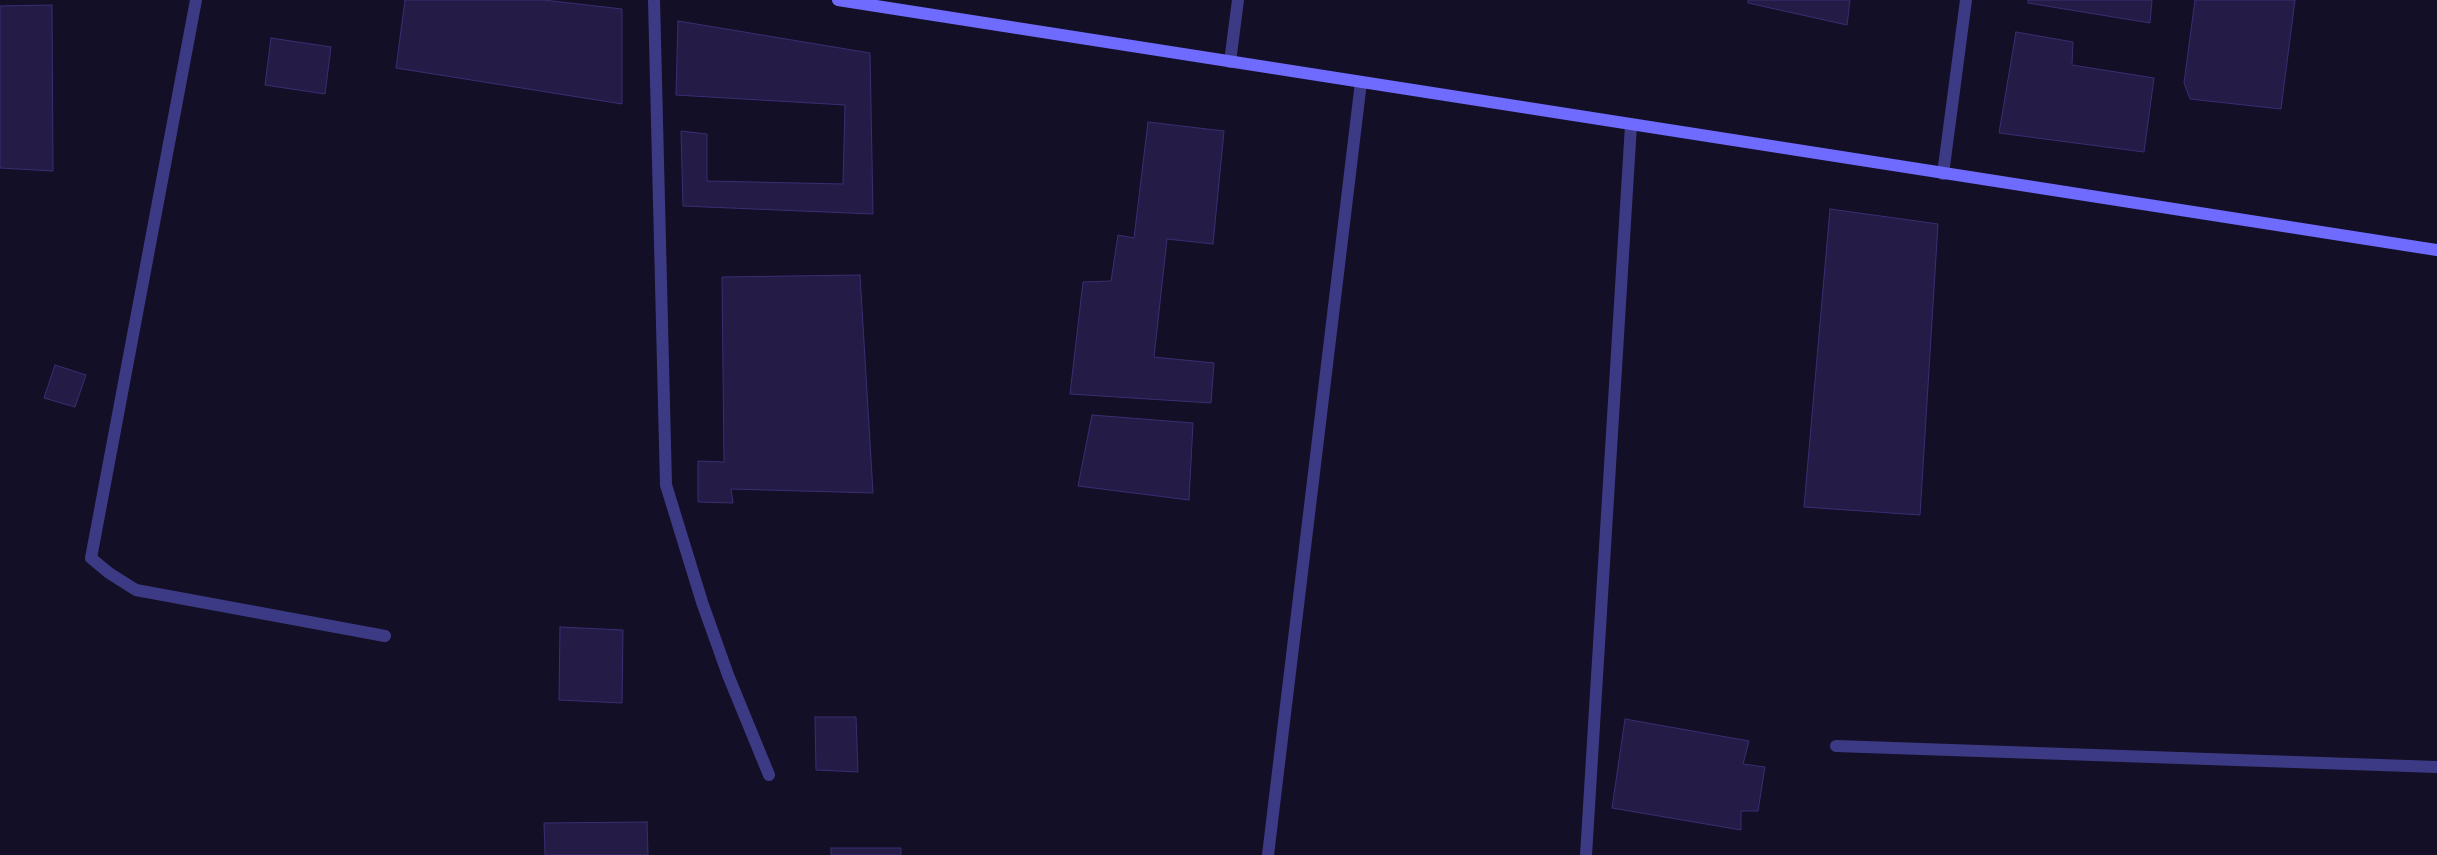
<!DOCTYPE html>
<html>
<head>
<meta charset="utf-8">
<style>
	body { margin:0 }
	canvas { display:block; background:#130f26 }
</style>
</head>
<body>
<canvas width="2437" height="855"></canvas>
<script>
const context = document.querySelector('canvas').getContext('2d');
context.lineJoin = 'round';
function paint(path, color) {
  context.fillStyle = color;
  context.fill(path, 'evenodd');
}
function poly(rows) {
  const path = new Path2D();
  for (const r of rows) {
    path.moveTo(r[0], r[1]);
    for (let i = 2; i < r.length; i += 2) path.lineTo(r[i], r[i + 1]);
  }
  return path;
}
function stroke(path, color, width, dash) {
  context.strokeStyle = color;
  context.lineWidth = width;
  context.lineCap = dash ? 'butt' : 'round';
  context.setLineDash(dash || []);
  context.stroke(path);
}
const building = poly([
	[405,0,544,0,622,9,622,104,396,68,405,0],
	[1748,0,1850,0,1847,25,1748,3,1748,0],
	[2028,0,2152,0,2150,23,2028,3,2028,0],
	[2195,0,2295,0,2281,109,2190,99,2184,83,2195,0],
	[52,5,53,171,0,168,0,6,52,5],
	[678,21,870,53,873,214,683,206,681,131,707,134,707,181,843,184,845,105,676,95,678,21],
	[2016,32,2073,42,2072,65,2154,78,2144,152,1999,133,2016,32],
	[271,38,331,47,325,94,265,85,271,38],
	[1148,122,1224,131,1213,244,1167,239,1154,357,1214,363,1211,403,1070,394,1083,282,1111,281,1118,235,1134,238,1148,122],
	[1830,209,1938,224,1920,515,1804,507,1830,209],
	[860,275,873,493,731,489,733,503,698,502,698,461,724,462,722,277,860,275],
	[55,365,86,375,75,407,44,398,55,365],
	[1092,415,1193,423,1189,500,1078,486,1092,415],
	[560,627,623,630,622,703,559,700,560,627],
	[815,717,856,717,858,772,816,770,815,717],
	[1625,719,1749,741,1743,764,1765,767,1758,811,1741,811,1741,830,1612,808,1625,719],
	[647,822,648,855,545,855,544,823,647,822],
	[831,848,901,848,901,855,831,855,831,848]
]);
paint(building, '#241b47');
stroke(building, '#3b2d73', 1);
stroke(poly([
	[654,0,666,485,702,602,728,675,769,775]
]), '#3d3a85', 12);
stroke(poly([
	[196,0,91,558,109,573,136,590,385,636],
	[1230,62,1238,0],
	[1943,174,1966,0],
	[1836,746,2437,767],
	[1268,855,1361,82],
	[1586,855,1631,125]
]), '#3d3a85', 12);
stroke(poly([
	[838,0,2437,250]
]), '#6f6bff', 12);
</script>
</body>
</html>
